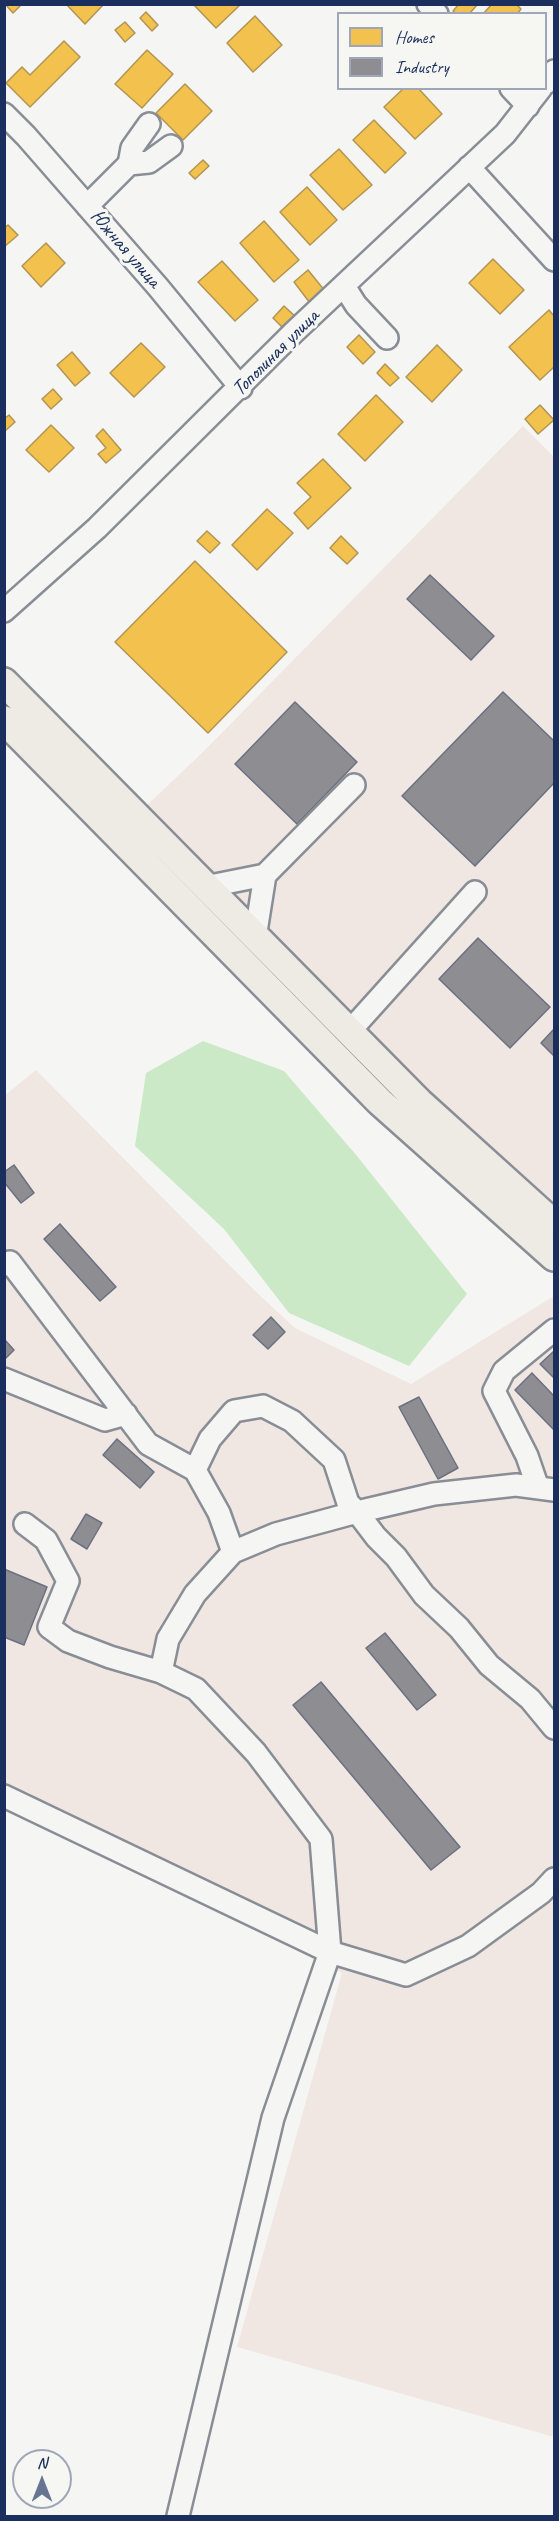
<!DOCTYPE html>
<html>
<head>
<meta charset="utf-8">
<style>
	body { margin:0 }
	#map { position:relative; width:559px; height:2521px; overflow:hidden; background:#f5f5f3; font-family:Caveat,sans-serif }
	canvas { display:block }
	.frame { position:absolute; inset:0; border:6px solid #1b2f5e; pointer-events:none }
	.legend { position:absolute; left:337px; top:12px; width:210px; height:78px; box-sizing:border-box; background:#f6f6f2; border:2px solid #9ea6b7; margin:0; padding:8px 10px; list-style:none; font-size:18px; color:#1b2f5e }
	.legend li { display:flex; align-items:center; gap:12px; height:30px }
	.legend b { width:30px; border:2px solid #9ea6b7 }
	.north { position:absolute; left:12px; top:2449px; width:60px; height:60px; box-sizing:border-box; background:#f6f6f2; border:2px solid #9ea6b7; border-radius:50%; rotate:0deg; font-size:16px; font-weight:700; line-height:24px; text-align:center; color:#1b2f5e }
	.north::after { content:''; display:block; margin:auto; width:21px; height:27px; background:#677492; clip-path:polygon(50% 0,100% 100%,50% 72%,0 100%) }
</style>
</head>
<body>
<div id="map">
<canvas width="559" height="2521"></canvas>
<div class="frame"></div>
<ul class="legend">
<li><b style="height:16px;background:#f2c14e"></b>Homes</li>
<li><b style="height:16px;background:#8d8d92"></b>Industry</li>
</ul>
<div class="north">N</div>
</div>
<script>
const context = document.querySelector('canvas').getContext('2d');
context.lineJoin = 'round';
function paint(path, color) {
  context.fillStyle = color;
  context.fill(path, 'evenodd');
}
function poly(rows) {
  const path = new Path2D();
  for (const r of rows) {
    path.moveTo(r[0], r[1]);
    for (let i = 2; i < r.length; i += 2) path.lineTo(r[i], r[i + 1]);
  }
  return path;
}
function stroke(path, color, width, dash) {
  context.strokeStyle = color;
  context.lineWidth = width;
  context.lineCap = dash ? 'butt' : 'round';
  context.setLineDash(dash || []);
  context.stroke(path);
}
function write(font, color, halo, rows, align = 'center') {
  context.font = font + ' Caveat,sans-serif';
  context.lineWidth = 6;
  context.setLineDash([]);
  context.textBaseline = 'middle';
  context.strokeStyle = halo;
  context.fillStyle = color;
  for (const [text, x, y, turn = 0] of rows) {
    context.save();
    context.translate(x, y);
    context.rotate((+turn || 0) * Math.PI / 180);
    context.textAlign = isNaN(turn) ? turn : align;
    if (halo) context.strokeText(text, 0, 0);
    context.fillText(text, 0, 0);
    context.restore();
  }
}
paint(poly([
	[523,426,554,457,554,1209,399,1069,145,807,203,752],
	[36,1070,254,1290,295,1328,411,1384,554,1296,554,2437,237,2347,342,1973,5,1807,4,1096]
]), '#f0e7e3');
paint(poly([
	[203,1041,284,1071,357,1156,467,1294,409,1366,289,1313,224,1229,135,1146,146,1073]
]), '#cbe9c6');
const homes = poly([
	[5,4,22,4,13,13,5,4],
	[66,4,104,4,85,24,66,4],
	[193,4,241,4,216,28,193,4],
	[459,4,478,4,469,14,456,14,453,11,459,4],
	[492,4,516,4,521,9,517,14,483,14,492,4],
	[146,12,158,25,152,31,140,18,146,12],
	[255,16,282,45,253,72,227,43,255,16],
	[125,22,135,33,125,42,115,30,125,22],
	[64,41,80,57,30,107,6,83,22,67,30,75,64,41],
	[147,50,173,74,142,108,115,84,147,50],
	[185,84,212,111,183,140,156,113,185,84],
	[404,88,418,88,442,114,415,139,384,107,404,88],
	[374,120,406,153,385,173,353,140,374,120],
	[339,149,372,185,343,210,310,175,339,149],
	[203,160,209,166,195,179,189,173,203,160],
	[307,187,337,220,310,245,280,212,307,187],
	[264,221,299,260,274,282,240,243,264,221],
	[8,225,18,235,4,247,4,228,8,225],
	[46,243,65,263,41,287,22,266,46,243],
	[493,259,524,290,500,314,469,283,493,259],
	[222,261,258,300,235,321,198,282,222,261],
	[308,270,325,291,310,303,294,282,308,270],
	[284,306,296,317,284,329,273,318,284,306],
	[549,310,554,316,554,367,540,380,509,347,549,310],
	[359,335,375,352,363,364,347,347,359,335],
	[141,343,165,367,134,397,110,373,141,343],
	[437,345,462,370,432,402,406,377,437,345],
	[72,352,90,373,75,386,57,365,72,352],
	[385,364,399,378,390,386,377,373,385,364],
	[53,389,62,399,51,409,42,399,53,389],
	[376,395,403,422,365,461,338,434,376,395],
	[540,405,554,420,538,434,525,419,540,405],
	[9,415,15,422,4,432,4,419,9,415],
	[51,425,74,448,49,472,26,450,51,425],
	[103,429,121,450,106,463,98,454,106,448,96,436,103,429],
	[323,459,351,488,308,529,294,513,311,497,297,483,323,459],
	[267,509,293,533,257,570,232,545,267,509],
	[207,531,220,543,210,553,197,541,207,531],
	[341,536,358,553,347,564,330,548,341,536],
	[195,561,287,652,208,733,115,642,195,561]
]);
paint(homes, '#f2c14e');
stroke(homes, '#b29553', 1.5);
const industry = poly([
	[430,575,494,636,471,660,407,599,430,575],
	[503,692,554,741,554,783,475,866,402,796,503,692],
	[295,702,357,762,297,824,235,764,295,702],
	[478,938,550,1007,510,1048,439,979,478,938],
	[554,1029,554,1056,541,1043,554,1029],
	[14,1165,34,1193,21,1203,4,1182,4,1172,14,1165],
	[60,1224,116,1287,100,1301,44,1239,60,1224],
	[271,1317,285,1332,268,1349,253,1335,271,1317],
	[5,1340,14,1350,5,1359,4,1359,5,1340],
	[554,1351,554,1378,540,1364,554,1351],
	[532,1373,554,1396,554,1430,515,1390,532,1373],
	[419,1397,458,1468,438,1479,399,1407,419,1397],
	[117,1439,154,1472,140,1488,103,1455,117,1439],
	[86,1514,102,1523,87,1549,71,1539,86,1514],
	[4,1569,47,1587,24,1645,4,1637,4,1569],
	[385,1633,436,1695,417,1710,366,1648,385,1633],
	[321,1682,460,1847,431,1870,293,1705,321,1682]
]);
paint(industry, '#8d8d92');
stroke(industry, '#6b7182', 1.5);
const minor = poly([
	[428,4,437,14],
	[546,83,554,71],
	[511,88,528,106],
	[4,114,26,136,158,287,241,388],
	[129,164,149,162,171,146],
	[469,167,554,260],
	[87,206,129,164,132,148,149,124],
	[344,286,356,305,387,338],
	[4,611,97,528,293,333,505,134,541,88],
	[205,887,265,875],
	[255,938,265,875,354,785],
	[349,1032,475,892],
	[4,1265,10,1262,148,1444,195,1470],
	[4,1379,105,1420,126,1414],
	[538,1488,527,1456,494,1391,504,1371,554,1330],
	[25,1524,46,1540,68,1581,49,1627,68,1641,110,1657,161,1672,168,1639,195,1594,233,1552,219,1513,195,1470,210,1439,234,1411,263,1406,292,1421,334,1460,348,1503,357,1512,434,1494,516,1485,554,1490],
	[233,1552,276,1534,357,1512,376,1537,396,1557,424,1595,459,1628,489,1665,530,1699,554,1728],
	[161,1672,196,1689,256,1753,321,1839,330,1952,406,1975,468,1946,541,1893,554,1879],
	[4,1796,330,1952,273,2118,178,2516]
]);
const major = poly([
	[4,682,420,1103,554,1224],
	[4,720,380,1102,554,1257]
]);
stroke(minor, '#898d95', 26);
stroke(major, '#898d95', 32);
stroke(minor, '#f5f5f3', 21);
stroke(major, '#eeebe4', 27);
write('21px', '#1b2f5e', '#f6f6f2', [
	["Южная улица",125,249,49],
	["Тополиная улица",276,353,-45]
]);
</script>
</body>
</html>
